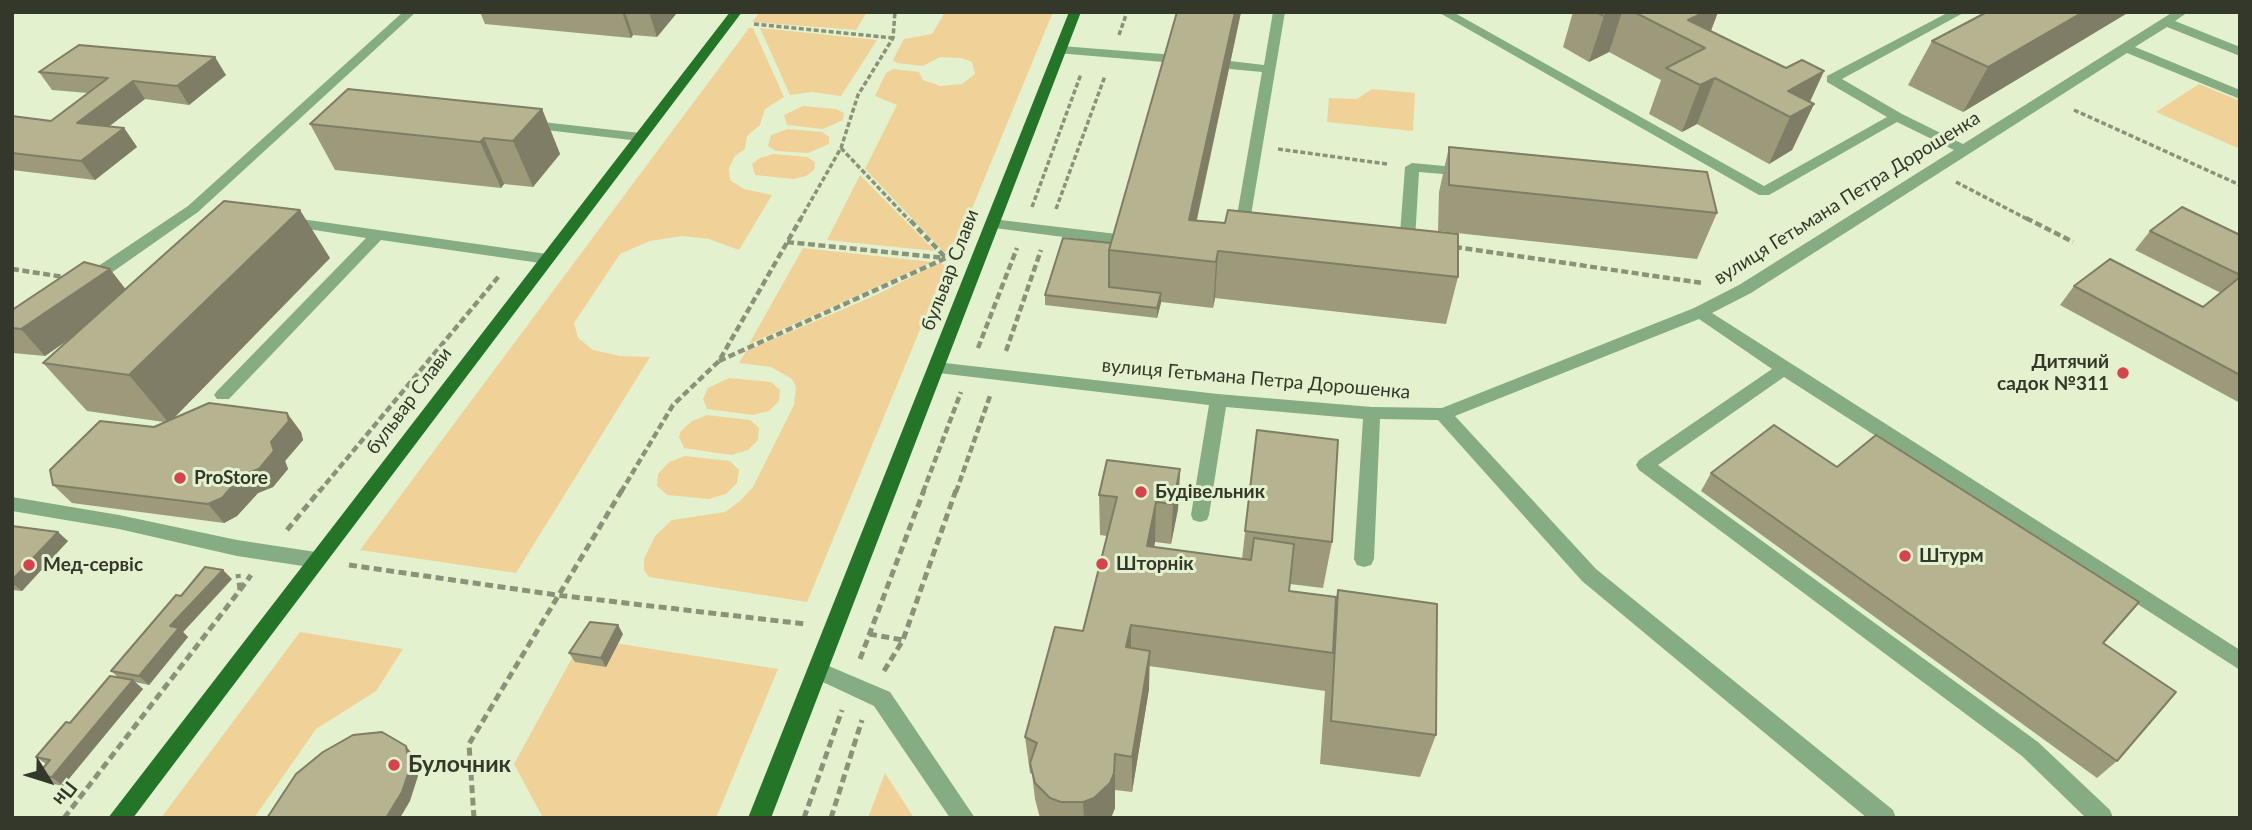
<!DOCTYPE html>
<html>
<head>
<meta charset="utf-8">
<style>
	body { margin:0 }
	#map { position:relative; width:2252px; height:830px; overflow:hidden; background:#e4f1ce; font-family:Lato,sans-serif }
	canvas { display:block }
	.frame { position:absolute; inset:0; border:14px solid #33382a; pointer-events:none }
	.north { position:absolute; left:14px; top:746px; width:70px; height:70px; -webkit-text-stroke:5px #e4f1ce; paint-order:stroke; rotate:128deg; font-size:19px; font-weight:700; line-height:28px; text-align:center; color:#33382a }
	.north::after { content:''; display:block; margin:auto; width:24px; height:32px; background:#33382a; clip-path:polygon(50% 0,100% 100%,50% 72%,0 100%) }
</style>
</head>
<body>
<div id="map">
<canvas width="2252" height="830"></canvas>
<div class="frame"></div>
<div class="north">Пн</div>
</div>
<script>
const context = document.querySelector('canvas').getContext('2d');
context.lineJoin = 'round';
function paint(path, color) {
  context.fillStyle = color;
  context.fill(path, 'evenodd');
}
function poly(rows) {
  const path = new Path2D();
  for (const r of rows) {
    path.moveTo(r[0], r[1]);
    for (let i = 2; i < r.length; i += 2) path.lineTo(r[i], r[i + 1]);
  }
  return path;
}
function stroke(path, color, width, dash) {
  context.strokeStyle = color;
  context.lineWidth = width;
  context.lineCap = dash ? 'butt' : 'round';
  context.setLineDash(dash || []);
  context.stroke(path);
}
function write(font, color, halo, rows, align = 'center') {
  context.font = font + ' Lato,sans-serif';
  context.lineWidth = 6;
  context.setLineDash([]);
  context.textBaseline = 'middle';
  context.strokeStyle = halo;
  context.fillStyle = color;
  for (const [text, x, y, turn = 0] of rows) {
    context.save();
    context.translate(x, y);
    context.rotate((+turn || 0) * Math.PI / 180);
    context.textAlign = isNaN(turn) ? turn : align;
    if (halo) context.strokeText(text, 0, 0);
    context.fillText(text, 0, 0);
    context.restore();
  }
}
paint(poly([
	[760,12,867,12,856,30,752,22],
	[945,12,1053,12,955,250,944,252,865,169,897,105,875,96,886,73,893,69,919,72,923,80,940,86,962,84,975,74,972,62,961,58,940,57,923,66,897,63,893,60,904,39,932,34],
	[749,28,753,28,784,97,765,109,760,125,747,136,745,149,735,156,729,168,730,180,744,189,772,195,739,250,709,239,682,236,650,241,620,254,574,323,578,338,593,350,620,356,650,357,516,573,360,550],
	[760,28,877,40,841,96,812,92,790,95],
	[2199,84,2240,101,2240,149,2156,112],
	[1372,89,1415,93,1413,131,1327,122,1329,98,1357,99],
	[803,106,836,109,844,113,843,120,823,129,787,125,784,115],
	[788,129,822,132,829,137,829,144,808,153,776,151,768,146,771,135],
	[773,154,807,157,815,162,814,170,806,176,793,179,755,175,752,164,760,158],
	[860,175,935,251,827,240],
	[803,248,932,262,749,344],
	[941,262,946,267,807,602,649,577,644,570,644,559,655,536,672,520,725,512,740,501,753,487,794,405,796,387,792,379,771,367,739,363,746,351,876,295],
	[729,378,771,382,780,390,779,401,769,411,753,415,707,409,703,399,708,388],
	[707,415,750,420,759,428,758,440,748,450,731,455,684,448,679,437,681,431,692,421],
	[685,456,730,461,739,470,737,483,726,494,709,499,667,495,657,486,658,474,669,462],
	[300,632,403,649,376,691,316,729,254,818,161,818],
	[583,638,778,669,716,818,543,818,514,764],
	[885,773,914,818,868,818]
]), '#f0d198');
stroke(poly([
	[754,24,893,38],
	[1119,35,1127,12],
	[2074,110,2240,185],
	[841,148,909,220],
	[1278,149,1387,164],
	[1956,182,2029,220],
	[1032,207,1081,74],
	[1056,209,1105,76],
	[800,220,841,148,858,95,893,38,895,12]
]), '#8a937a', 3.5, [5, 2.5]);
stroke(poly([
	[2026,218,2073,242],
	[787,242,945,258],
	[1455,247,1703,283],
	[12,269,64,277],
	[978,348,1017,248],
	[1006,351,1041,250],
	[719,361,946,258,908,218],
	[319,492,499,276],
	[621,492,673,405,719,361,801,218],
	[923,492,961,392],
	[956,492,990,396]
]), '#8a937a', 4.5, [7, 3.5]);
stroke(poly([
	[287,530,320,490],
	[349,565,557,595,805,624],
	[240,590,251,575],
	[869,634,903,640],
	[860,659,924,490],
	[884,671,903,640,956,490],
	[64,818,240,590,238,574],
	[474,818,469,744,622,490],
	[804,818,842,710],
	[831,818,862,720]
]), '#8a937a', 5, [8, 4.5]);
paint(poly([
	[403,12,416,12,198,212,94,285,82,285,80,281,82,277,188,206,403,12],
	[1273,12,1285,12,1250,221,1243,226,1236,221,1262,72,1230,69,1224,65,1230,61,1264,65,1273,12],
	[1438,12,1453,12,1764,186,1887,117,1827,82,1827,76,1949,12,1965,12,1842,79,1902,114,1963,144,2173,12,2188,12,2175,21,2240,47,2240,56,2167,27,2135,47,2240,90,2240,99,2127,53,1751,293,1712,313,2240,650,2240,670,1784,377,1658,465,2038,742,2110,810,2113,818,2086,818,2022,756,1639,470,1636,465,1639,460,1772,369,1699,319,1455,416,1596,569,1893,810,1896,818,1867,818,1582,581,1438,420,1380,419,1374,559,1371,565,1364,567,1357,565,1354,559,1363,419,1226,407,1209,515,1207,520,1200,522,1193,520,1191,515,1209,405,930,372,928,368,936,362,1218,394,1372,407,1442,408,1694,308,1739,285,1954,150,1897,122,1769,195,1759,195,1438,12],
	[1061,46,1175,55,1181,59,1175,63,1057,53,1055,50,1061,46],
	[525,120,640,133,647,137,640,141,520,127,518,124,525,120],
	[1412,163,1466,168,1473,172,1466,176,1419,172,1415,240,1407,245,1397,244,1389,239,1392,236,1400,234,1405,167,1412,163],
	[287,217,547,254,555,259,547,264,381,240,229,399,217,399,214,395,217,391,366,238,282,225,282,219,287,217],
	[992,219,1125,235,1133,240,1125,245,987,227,985,224,987,221,992,219],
	[12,497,119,515,237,540,316,552,323,554,326,560,323,566,316,568,237,556,119,529,12,511,12,497],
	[817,661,890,692,975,818,950,818,874,706,810,676,807,670,810,664,817,661]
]), '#85ac83');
paint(poly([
	[730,12,742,12,133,818,108,818,730,12],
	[1069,12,1081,12,771,818,748,818,1069,12]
]), '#247528');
paint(poly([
	[480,12,676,12,676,14,657,37,633,35,631,38,485,24],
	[1177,12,1241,12,1197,220,1458,277,1446,324,1215,298,1213,308,1161,302,1157,318,1045,305,1045,295,1111,243],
	[1573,12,1718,12,1711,31,1786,68,1824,71,1810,102,1814,104,1792,150,1769,164,1697,124,1682,132,1649,114,1661,80,1609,52,1589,62,1563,47],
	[2129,12,1963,112,1908,85,1932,41],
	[39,72,226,75,189,105,145,99,109,126,124,128,137,147,95,180,12,170,12,116,51,121,88,93,52,90],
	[542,109,560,154,533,187,504,184,501,188,335,170,310,124],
	[1449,147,1717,213,1697,259,1438,231,1439,192],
	[2150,231,2240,235,2240,403,2060,305,2074,286,2203,307,2221,293,2135,250],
	[330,258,174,418,301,432,303,440,285,461,288,469,273,487,258,493,237,516,224,523,72,503,53,485,154,427,164,422,87,411,43,363,75,335,45,356,13,353,12,310,126,289],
	[1257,430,1332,542,1323,588,1290,584,1289,591,1336,597,1338,590,1436,735,1420,777,1320,764,1325,691,1149,666,1149,689,1132,792,1115,790,1115,808,1111,818,1040,818,1035,799,1032,774,1030,773,1025,737,1083,631,1107,536,1100,535,1099,495,1180,469,1178,509,1171,544,1155,542,1154,547,1242,559],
	[1711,473,2103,643,2117,761,2097,778,1701,491],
	[12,526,68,541,22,591,12,590],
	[232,579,183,632,188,637,149,685,135,682,143,689,63,786,49,783,37,775,46,764,36,757,70,723,119,678,111,671],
	[623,634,606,667,575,662,569,653]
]), '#9d9a7c');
paint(poly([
	[622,12,625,12,633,35,631,38],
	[649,12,676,12,676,14,657,37],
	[1235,12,1241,12,1188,259,1189,220],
	[1612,12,1622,12,1609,52,1589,62,1604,16],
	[1705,12,1718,12,1704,48,1688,20],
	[2083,12,2129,12,1963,112,1988,67],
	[215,57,226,75,189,105,177,86],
	[1824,71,1807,107,1814,104,1792,150,1769,164,1790,117,1788,91],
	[1715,78,1697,124,1682,132,1700,85],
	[133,81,145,99,90,141,77,123],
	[542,109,560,154,533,187,513,141],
	[124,128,137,147,95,180,81,161],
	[484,138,504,184,501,188,480,142],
	[300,210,330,258,169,423,129,375],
	[1218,251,1215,298,1213,308,1216,262],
	[110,269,131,296,45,356,21,329],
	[1161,293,1161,303,1157,318,1157,308],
	[287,413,301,432,303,440,285,461,288,469,273,487,258,493,237,516,224,523,208,504,271,442],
	[1180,469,1178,509,1171,544,1173,504],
	[1156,502,1155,542,1146,585,1147,546],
	[58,532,68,541,22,591,12,583,12,580],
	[223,570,232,579,183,632,188,637,149,685,139,676,170,626],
	[618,625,623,634,606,667,601,658],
	[1131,625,1131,663,1126,647],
	[1150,651,1149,689,1132,792,1132,757],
	[133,680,143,689,63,786,52,777],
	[406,746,413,755,418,776,410,801,400,818,386,818],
	[1115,754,1115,808,1111,818,1084,818,1083,802]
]), '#7f7d65');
const building = poly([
	[1177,12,1235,12,1189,220,1225,223,1228,210,1458,234,1458,277,1218,251,1216,262,1109,250,1177,12],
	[1596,12,1612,12,1604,16,1596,12],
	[1634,12,1705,12,1688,20,1786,68,1802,60,1824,71,1788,91,1814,104,1790,117,1715,78,1700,85,1666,68,1705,48,1634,12],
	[1987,12,2083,12,1988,67,1932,41,1987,12],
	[79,45,215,57,177,86,133,81,77,123,124,128,81,161,12,153,12,116,51,121,108,78,39,72,79,45],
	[348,89,542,109,513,141,484,138,480,142,310,124,348,89],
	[1449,147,1707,172,1717,213,1449,185,1449,147],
	[224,201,300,210,129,375,43,363,224,201],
	[2182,207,2240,235,2240,275,2150,231,2182,207],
	[1063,238,1111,243,1109,250,1109,287,1161,293,1157,308,1045,295,1063,238],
	[2110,259,2203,307,2240,277,2240,375,2074,286,2110,259],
	[84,262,110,269,21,329,12,328,12,310,84,262],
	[209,403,287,413,289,421,271,442,274,451,259,469,242,475,222,498,208,504,53,485,50,470,100,421,154,427,209,403],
	[1774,425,1837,467,1876,435,2139,602,2103,643,2176,692,2117,761,1711,473,1774,425],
	[1257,430,1338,440,1332,542,1245,531,1257,430],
	[1107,460,1180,469,1173,504,1156,502,1147,546,1251,560,1254,538,1294,544,1289,591,1336,597,1333,653,1131,625,1126,647,1150,651,1132,757,1115,754,1114,773,1110,783,1094,798,1083,802,1061,802,1050,798,1035,783,1030,763,1037,743,1025,737,1055,627,1083,631,1117,497,1099,495,1107,460],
	[12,526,58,532,12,580,12,526],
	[205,567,223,570,170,626,179,628,139,676,111,671,176,595,181,596,205,567],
	[1338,590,1437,604,1436,735,1331,721,1338,590],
	[590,622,618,625,601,658,569,653,590,622],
	[110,676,133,680,52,777,37,775,50,760,36,757,66,722,70,723,110,676],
	[382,732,406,746,410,768,402,792,386,818,267,818,296,774,323,752,353,735,382,732]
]);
paint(building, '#b6b390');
stroke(building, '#7f7d65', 2);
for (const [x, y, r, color] of [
	[2123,373,7,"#d4444d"],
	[180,478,7,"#d4444d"],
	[1141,492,7,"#d4444d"],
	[1905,556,7,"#d4444d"],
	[1102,564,7,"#d4444d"],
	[29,565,7,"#d4444d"],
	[394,765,7,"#d4444d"]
]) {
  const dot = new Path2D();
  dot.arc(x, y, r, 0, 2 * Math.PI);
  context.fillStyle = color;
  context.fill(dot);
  stroke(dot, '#e4f1ce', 2.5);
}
write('19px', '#33382a', '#e4f1ce', [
	["вулиця Гетьмана Петра Дорошенка",1847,198,-32],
	["бульвар Слави",950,270,-69],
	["вулиця Гетьмана Петра Дорошенка",1256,379,5],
	["бульвар Слави",409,401,-53]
]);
write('bold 19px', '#33382a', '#e4f1ce', [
	["Дитячий",2109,362,"right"],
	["садок №311",2109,384,"right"],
	["ProStore",194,478],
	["Будівельник",1155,492],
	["Штурм",1919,556],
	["Шторнік",1116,564],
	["Мед-сервіс",43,565]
], 'left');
write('bold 23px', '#33382a', '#e4f1ce', [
	["Булочник",408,765]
], 'left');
</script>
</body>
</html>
